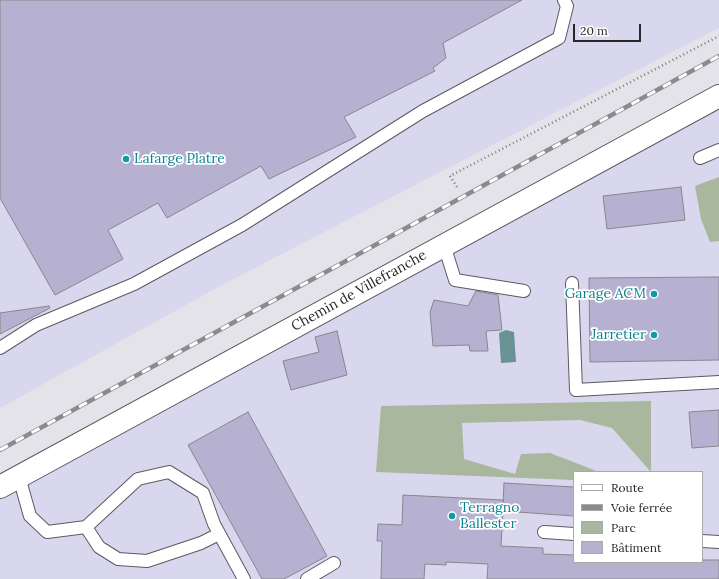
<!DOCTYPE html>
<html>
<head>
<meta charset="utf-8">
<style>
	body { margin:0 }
	#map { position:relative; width:719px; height:579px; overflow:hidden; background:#e4e3ea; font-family:Lora,serif }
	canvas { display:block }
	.legend { position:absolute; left:573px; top:471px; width:130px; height:92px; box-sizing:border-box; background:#fff; border:1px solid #a9a9aa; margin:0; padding:5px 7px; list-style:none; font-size:12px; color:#28282a }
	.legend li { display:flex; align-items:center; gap:8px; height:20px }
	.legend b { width:20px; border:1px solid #a9a9aa }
	.scale { position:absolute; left:573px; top:24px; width:68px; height:18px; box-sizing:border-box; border:2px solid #28282a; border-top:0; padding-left:5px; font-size:12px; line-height:14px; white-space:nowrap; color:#28282a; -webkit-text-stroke:3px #fff; paint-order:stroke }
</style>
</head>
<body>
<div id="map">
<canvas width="719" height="579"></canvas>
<ul class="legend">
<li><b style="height:5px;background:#fff"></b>Route</li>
<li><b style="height:5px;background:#8b8a8f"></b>Voie ferrée</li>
<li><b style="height:11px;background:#a8b79d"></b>Parc</li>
<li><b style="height:11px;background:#b6b1d1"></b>Bâtiment</li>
</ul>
<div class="scale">20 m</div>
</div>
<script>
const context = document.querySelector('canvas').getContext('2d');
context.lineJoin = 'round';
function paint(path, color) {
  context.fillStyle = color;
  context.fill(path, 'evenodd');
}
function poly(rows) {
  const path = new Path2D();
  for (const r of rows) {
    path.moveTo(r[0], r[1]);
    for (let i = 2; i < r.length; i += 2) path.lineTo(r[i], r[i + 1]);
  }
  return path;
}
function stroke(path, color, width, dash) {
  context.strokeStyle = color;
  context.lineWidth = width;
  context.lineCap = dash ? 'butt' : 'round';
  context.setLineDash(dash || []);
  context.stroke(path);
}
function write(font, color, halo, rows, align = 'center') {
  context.font = font + ' Lora,serif';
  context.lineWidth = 3.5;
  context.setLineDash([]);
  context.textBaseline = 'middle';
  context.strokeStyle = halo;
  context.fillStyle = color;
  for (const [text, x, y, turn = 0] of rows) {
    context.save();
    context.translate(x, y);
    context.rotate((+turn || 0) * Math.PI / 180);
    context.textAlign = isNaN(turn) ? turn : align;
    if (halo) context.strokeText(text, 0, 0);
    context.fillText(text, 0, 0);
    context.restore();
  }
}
paint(poly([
	[0,0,719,0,719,28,220,286,0,408],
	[719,107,719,579,0,579,0,499,312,325],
	[574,472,702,472,702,562,574,562]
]), '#d9d7ed');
paint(poly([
	[719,177,719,241,710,242,701,219,695,186],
	[651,401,651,472,612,428,580,420,462,423,464,459,515,474,521,454,550,453,594,470,595,472,574,472,574,480,376,472,381,406]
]), '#a8b79d');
paint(poly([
	[506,330,514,332,516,362,501,363,499,333]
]), '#699294');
const building = poly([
	[0,0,522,0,443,43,446,58,433,68,435,71,344,117,356,137,269,179,261,166,167,218,158,203,108,230,123,259,55,295,0,198,0,0],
	[681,187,685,220,607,229,603,196,681,187],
	[719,277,719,360,590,362,589,278,719,277],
	[476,291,498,295,502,330,486,331,488,351,470,351,469,345,433,346,430,312,434,300,468,306,476,291],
	[49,306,50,308,0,334,0,313,49,306],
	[337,331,347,375,291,390,283,361,319,352,315,337,337,331],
	[719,410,719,446,692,448,689,412,719,410],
	[248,412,327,556,284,579,262,579,188,445,248,412],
	[504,483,574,487,574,516,503,511,501,546,543,548,543,554,574,555,574,562,702,562,702,560,719,560,719,579,487,579,488,564,446,562,446,565,425,564,424,579,381,579,382,541,377,541,378,524,402,525,403,495,503,500,503,504,504,483]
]);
paint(building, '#b6b1d1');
stroke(building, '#88878e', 1);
const service = poly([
	[700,158,719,150],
	[444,245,455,280,524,291],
	[572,283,576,390,719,382],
	[0,348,36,325,134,284,242,225,423,111,559,38,567,6,564,0],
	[19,477,30,516,47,532,86,527,138,479,169,472,203,493,214,524,244,579],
	[86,527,99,547,118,559,147,561,201,543,219,534],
	[544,532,574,534],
	[702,541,719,542],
	[307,579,334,563]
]);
const minor = poly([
	[0,487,719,96]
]);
stroke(service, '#5b5a60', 14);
stroke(minor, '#5b5a60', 24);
stroke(poly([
	[457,187,450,176,719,36]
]), '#7d7d81', 2.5, [1, 3]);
stroke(service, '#fff', 12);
stroke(minor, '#fff', 22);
const rail = poly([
	[0,450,377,244,719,56]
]);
stroke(rail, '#8b8a8f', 4.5);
stroke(rail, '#fff', 3, [9]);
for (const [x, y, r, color] of [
	[126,159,4,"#0f9aa8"],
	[654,294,4,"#0f9aa8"],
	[654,335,4,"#0f9aa8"],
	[452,516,4,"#0f9aa8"]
]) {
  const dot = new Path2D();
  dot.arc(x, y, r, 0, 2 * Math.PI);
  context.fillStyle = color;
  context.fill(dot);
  stroke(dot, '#fff', 1.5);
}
write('14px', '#0d838f', '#fff', [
	["Lafarge Platre",134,159],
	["Garage ACM",646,294,"right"],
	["Jarretier",646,335,"right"],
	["Terragno",460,508],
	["Ballester",460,524]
], 'left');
write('14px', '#28282a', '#fff', [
	["Chemin de Villefranche",359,291,-29]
]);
</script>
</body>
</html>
